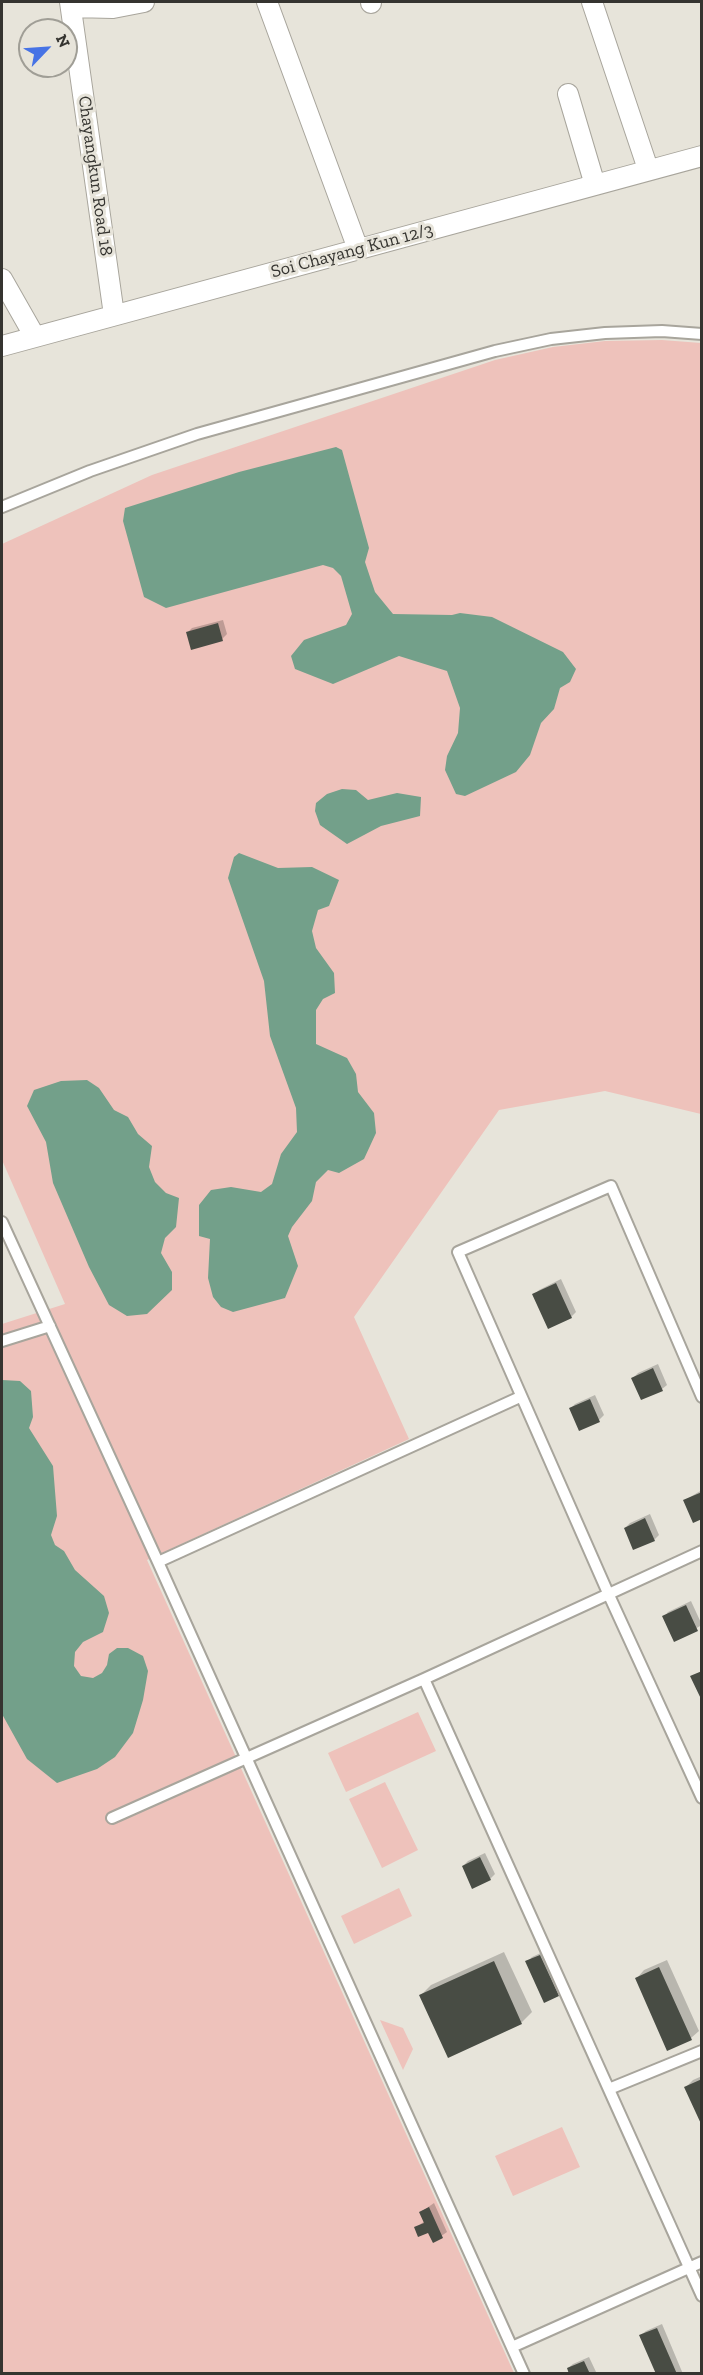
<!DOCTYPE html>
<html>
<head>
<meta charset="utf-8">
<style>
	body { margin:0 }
	#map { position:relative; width:703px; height:2375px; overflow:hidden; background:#e7e4da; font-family:"Zilla Slab",serif }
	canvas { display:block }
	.frame { position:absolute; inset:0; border:3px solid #353430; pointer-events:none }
	.north { position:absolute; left:18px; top:18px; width:60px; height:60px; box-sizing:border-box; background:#e7e4da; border:2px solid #a09e96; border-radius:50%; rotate:65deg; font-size:16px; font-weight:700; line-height:24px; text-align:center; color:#353430 }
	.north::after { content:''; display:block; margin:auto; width:21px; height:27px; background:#4773e5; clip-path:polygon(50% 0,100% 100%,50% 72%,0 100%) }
</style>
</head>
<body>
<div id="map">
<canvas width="703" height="2375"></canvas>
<div class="frame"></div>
<div class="north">N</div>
</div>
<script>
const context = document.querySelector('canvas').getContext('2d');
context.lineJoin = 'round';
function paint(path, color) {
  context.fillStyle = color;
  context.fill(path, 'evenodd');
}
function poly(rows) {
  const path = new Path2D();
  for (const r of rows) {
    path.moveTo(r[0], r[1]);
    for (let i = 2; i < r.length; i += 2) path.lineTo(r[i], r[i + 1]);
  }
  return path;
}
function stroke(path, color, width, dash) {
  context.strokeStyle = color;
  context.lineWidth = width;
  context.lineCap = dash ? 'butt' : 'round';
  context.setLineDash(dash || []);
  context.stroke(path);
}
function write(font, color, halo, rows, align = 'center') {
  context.font = font + ' "Zilla Slab",serif';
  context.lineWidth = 6;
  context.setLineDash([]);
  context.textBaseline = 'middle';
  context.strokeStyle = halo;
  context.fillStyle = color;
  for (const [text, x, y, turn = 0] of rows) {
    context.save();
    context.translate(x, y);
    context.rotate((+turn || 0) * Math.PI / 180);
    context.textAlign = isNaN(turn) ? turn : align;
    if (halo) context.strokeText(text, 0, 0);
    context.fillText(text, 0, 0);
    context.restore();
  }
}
paint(poly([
	[662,340,701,343,701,1114,605,1091,499,1110,354,1317,409,1439,147,1560,514,2373,2,2373,2,1324,65,1304,2,1160,2,544,152,475,495,360,553,347,605,341],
	[418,1712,436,1751,346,1792,328,1753],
	[385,1782,418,1850,382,1868,349,1799],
	[399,1888,412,1916,354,1944,341,1916],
	[380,2020,403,2028,413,2049,403,2070],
	[562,2127,580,2167,513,2196,495,2156]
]), '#eec2bb');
paint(poly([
	[336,447,342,450,369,548,365,562,375,592,393,614,452,615,460,613,492,617,563,652,576,669,570,682,560,688,554,709,541,723,530,755,516,772,465,796,456,794,445,770,447,756,458,733,460,708,447,671,399,656,333,684,295,669,291,656,304,640,346,625,352,614,341,576,333,568,323,565,166,608,144,597,123,521,125,508,239,472],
	[342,789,356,790,368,800,397,793,421,797,420,816,381,826,347,844,320,825,315,811,316,803,327,794],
	[239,853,278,868,312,867,339,880,329,906,318,910,312,931,316,948,334,973,335,993,323,999,316,1010,316,1044,347,1058,356,1074,358,1092,374,1113,376,1133,364,1159,339,1173,328,1170,316,1182,312,1201,292,1227,288,1236,298,1266,285,1298,233,1312,221,1307,213,1297,208,1278,210,1239,199,1236,199,1205,211,1190,231,1187,261,1192,272,1184,281,1154,297,1132,296,1108,270,1036,264,981,228,878,234,857],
	[87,1080,99,1088,114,1110,128,1117,138,1134,152,1146,149,1167,155,1182,166,1193,179,1198,176,1227,165,1238,161,1253,172,1272,172,1290,147,1314,127,1316,109,1305,89,1267,53,1183,46,1142,27,1106,34,1090,61,1081],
	[2,1380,20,1381,31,1391,33,1417,29,1428,53,1466,57,1516,51,1535,55,1545,64,1551,75,1570,104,1596,109,1613,103,1632,83,1642,75,1652,74,1666,81,1676,93,1678,102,1673,107,1665,109,1654,117,1648,128,1648,143,1656,148,1671,143,1700,133,1733,115,1757,97,1769,57,1783,27,1759,2,1714]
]), '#73a08a');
paint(poly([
	[223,620,227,634,222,639,187,633,192,628],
	[561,1279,576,1312,571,1317,534,1295,539,1290],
	[658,1364,667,1385,662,1389,633,1378,638,1373],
	[595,1395,604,1415,599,1420,579,1429,570,1409,575,1404],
	[702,1490,702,1518,685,1500],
	[650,1514,659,1535,654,1540,625,1528,630,1523],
	[691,1601,702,1625,675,1640,664,1617,668,1612],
	[485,1853,495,1874,490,1879,463,1866,468,1861],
	[545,1951,563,1990,558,1995,527,1962,532,1957],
	[504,1952,532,2012,522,2022,448,2056,421,1995,431,1985],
	[667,1960,699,2031,691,2038,637,1978,644,1970],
	[702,2076,702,2122,686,2087,693,2080],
	[434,2203,447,2232,434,2241,429,2231,416,2227,425,2221,421,2212],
	[662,2324,683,2374,658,2374,641,2335,646,2331],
	[589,2357,597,2374,571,2374,568,2368,573,2364]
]), '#0003');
paint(poly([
	[218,623,223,641,191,650,186,632],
	[556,1283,572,1318,548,1329,532,1294],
	[653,1368,663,1391,641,1400,631,1378],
	[590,1399,600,1422,579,1431,569,1408],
	[702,1492,702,1519,693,1523,683,1500],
	[645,1518,655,1541,633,1550,624,1528],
	[686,1605,698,1631,674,1642,662,1616],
	[702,1671,702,1701,690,1676],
	[480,1857,491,1880,472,1889,462,1866],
	[540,1955,559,1996,544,2003,525,1961],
	[494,1961,522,2024,448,2058,419,1995],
	[659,1967,692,2040,667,2051,635,1978],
	[702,2079,702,2126,684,2087],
	[429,2207,443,2238,433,2243,428,2233,418,2237,414,2227,424,2223,419,2212],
	[657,2328,677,2374,656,2374,639,2335],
	[584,2361,590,2374,569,2374,567,2368]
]), '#484c44');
const service = poly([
	[2,507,90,471,197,434,495,351,551,339,605,333,662,331,702,334],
	[2,1222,158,1562,524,2374],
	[2,1341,50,1326],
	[702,1397,611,1186,458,1252,608,1593,702,1798],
	[158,1562,520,1397],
	[424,1679,702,2296],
	[112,1818,424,1679,702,1551],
	[609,2089,702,2051],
	[512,2347,702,2262]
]);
const minor = poly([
	[70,2,114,315],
	[267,2,358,249],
	[371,2,371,3],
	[592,2,648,169],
	[72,7,113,8,144,2],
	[568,94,595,185],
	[2,279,35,337],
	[2,346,702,156]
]);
stroke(service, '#a8a59c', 14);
stroke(minor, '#a8a59c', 22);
stroke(service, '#fff', 10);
stroke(minor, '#fff', 20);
write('18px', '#353430', '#e7e4da', [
	["Chayangkun Road 18",95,176,82],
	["Soi Chayang Kun 12/3",352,251,-15]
]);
</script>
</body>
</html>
